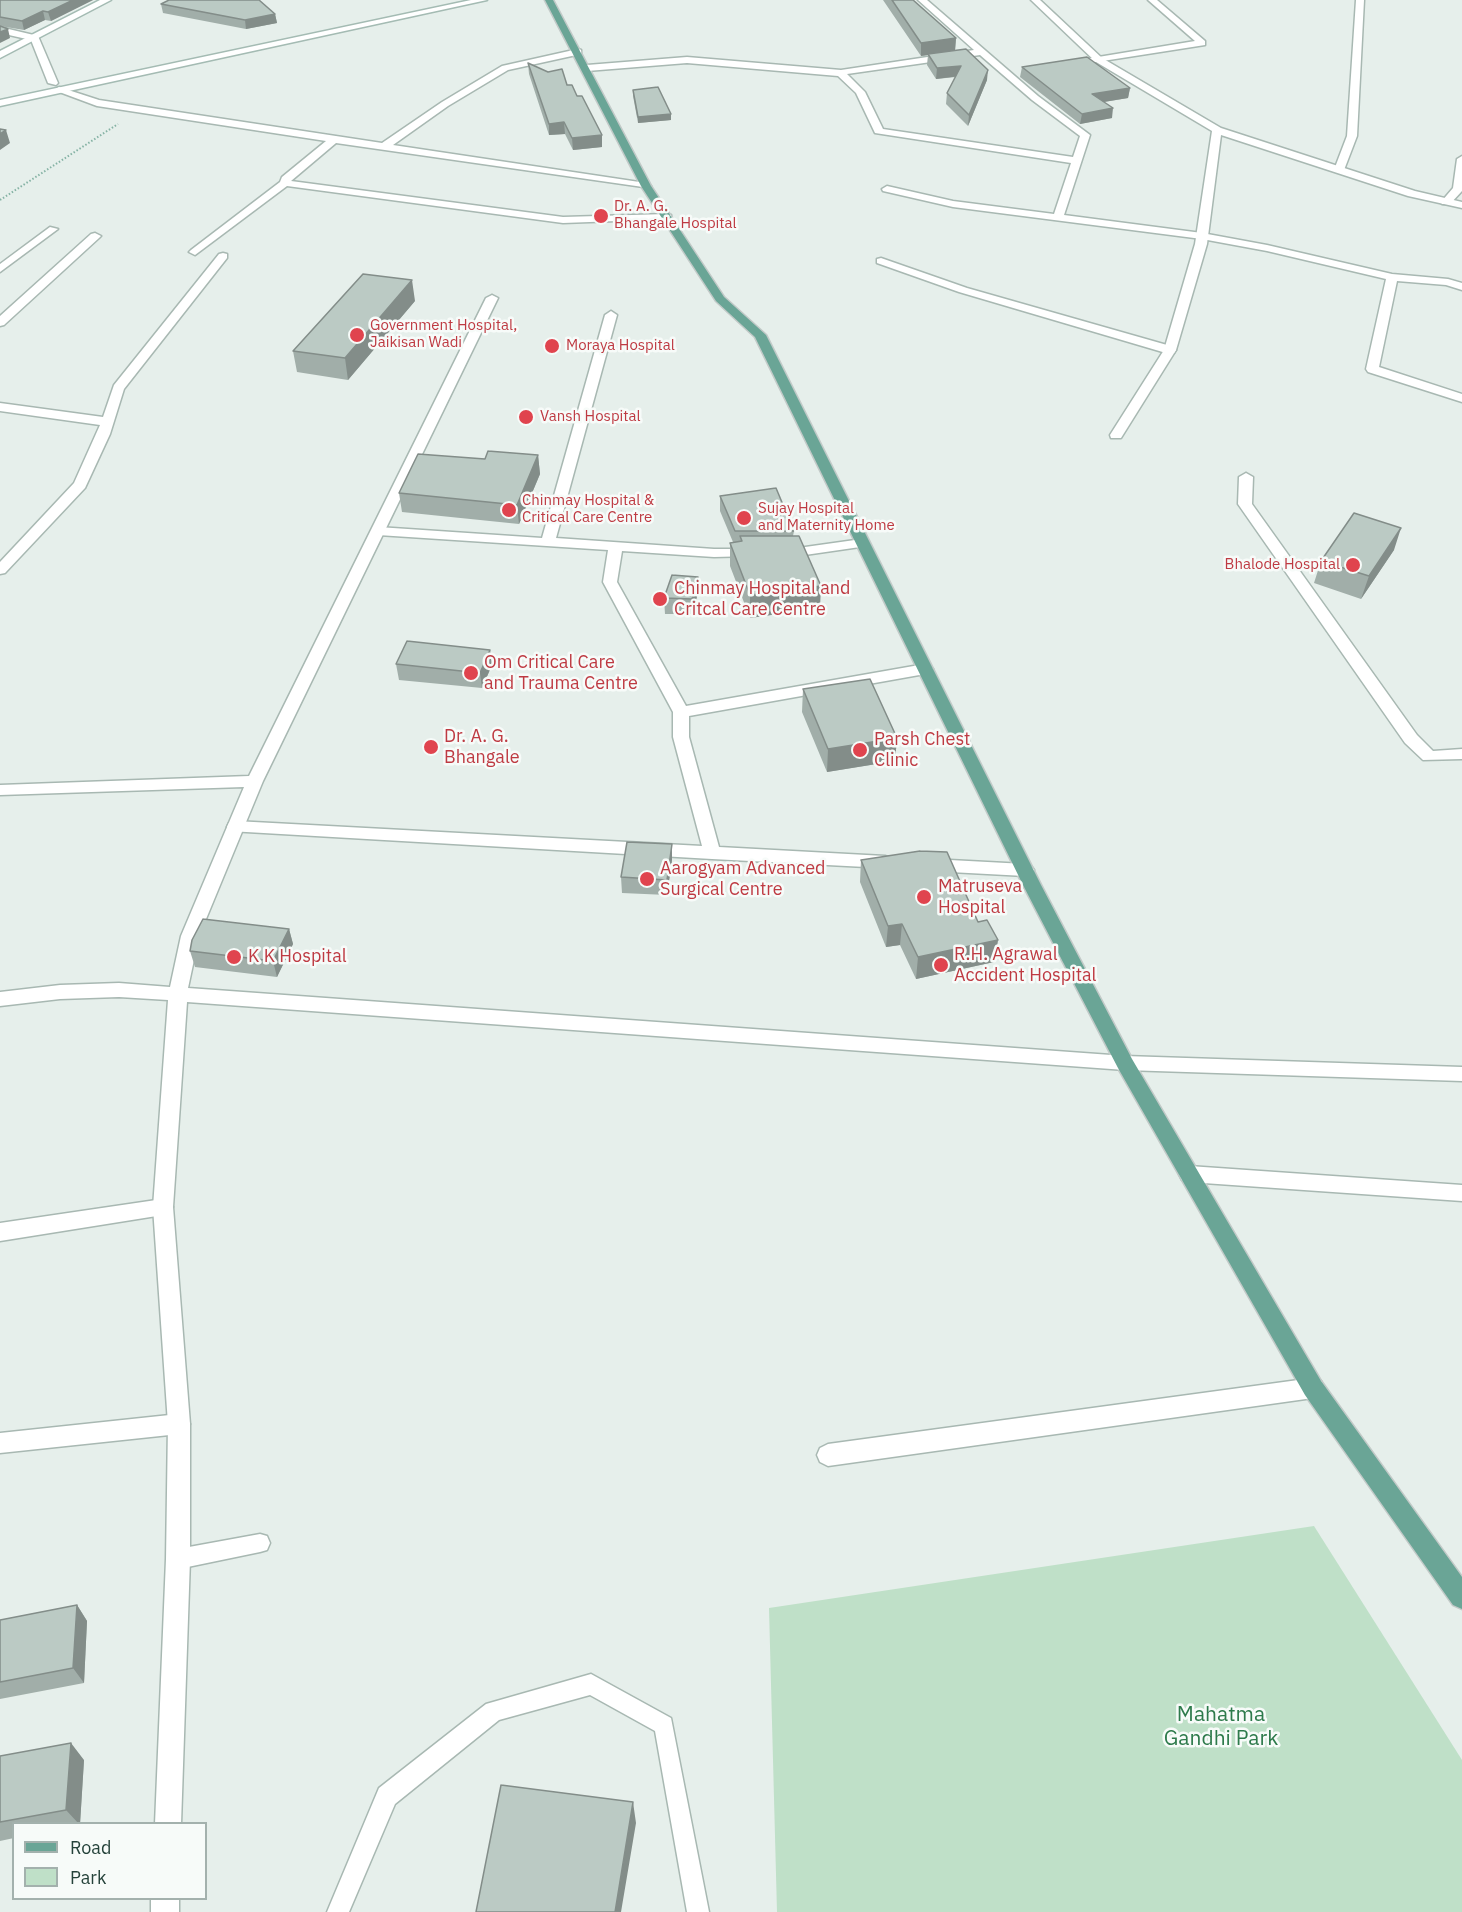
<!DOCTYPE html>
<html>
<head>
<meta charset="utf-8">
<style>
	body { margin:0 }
	#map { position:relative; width:1462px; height:1912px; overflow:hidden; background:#e6efeb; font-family:"IBM Plex Sans",sans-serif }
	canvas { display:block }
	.legend { position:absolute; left:12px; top:1822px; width:195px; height:78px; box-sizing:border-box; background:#f7fbf9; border:2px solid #a3b1ad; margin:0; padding:8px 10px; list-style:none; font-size:18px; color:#24423a }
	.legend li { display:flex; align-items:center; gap:12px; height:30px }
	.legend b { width:30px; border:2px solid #a3b1ad }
</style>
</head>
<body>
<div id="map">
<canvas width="1462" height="1912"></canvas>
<ul class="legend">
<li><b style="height:8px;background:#6aa596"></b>Road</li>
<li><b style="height:16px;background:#bfe0c8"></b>Park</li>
</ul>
</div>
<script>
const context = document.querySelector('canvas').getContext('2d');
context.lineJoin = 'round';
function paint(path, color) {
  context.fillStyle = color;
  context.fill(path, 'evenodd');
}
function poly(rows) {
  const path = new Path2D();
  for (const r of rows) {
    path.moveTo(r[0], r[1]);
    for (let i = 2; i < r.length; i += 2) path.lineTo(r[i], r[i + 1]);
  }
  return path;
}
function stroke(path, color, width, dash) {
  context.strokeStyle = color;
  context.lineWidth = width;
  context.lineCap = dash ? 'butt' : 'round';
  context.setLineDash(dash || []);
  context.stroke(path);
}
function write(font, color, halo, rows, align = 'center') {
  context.font = font + ' "IBM Plex Sans",sans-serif';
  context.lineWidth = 5;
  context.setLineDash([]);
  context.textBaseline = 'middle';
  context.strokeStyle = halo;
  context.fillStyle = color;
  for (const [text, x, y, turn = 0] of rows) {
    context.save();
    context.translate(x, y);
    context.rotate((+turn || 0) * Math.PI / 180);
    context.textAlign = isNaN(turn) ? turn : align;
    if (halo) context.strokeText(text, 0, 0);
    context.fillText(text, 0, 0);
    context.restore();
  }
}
paint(poly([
	[1314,1526,1462,1760,1462,1912,777,1912,769,1608]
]), '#bfe0c8');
const service = poly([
	[50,227,58,229,0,272,0,264,50,227],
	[260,1534,267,1536,270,1543,267,1550,260,1552,178,1569,171,1566,168,1559,171,1552,178,1549,260,1534],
	[591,1674,671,1718,709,1912,687,1912,655,1731,590,1695,499,1720,395,1804,349,1912,327,1912,379,1788,486,1704,591,1674]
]);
const minor = poly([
	[918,0,927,0,1038,96,1090,135,1064,215,1202,233,1267,245,1392,274,1448,279,1462,283,1462,290,1446,285,1397,281,1379,367,1462,394,1462,402,1368,372,1366,369,1386,279,1267,251,1202,239,953,207,883,191,882,189,887,186,953,201,1054,214,1071,163,875,133,856,93,838,76,687,63,587,71,582,68,587,65,687,57,841,70,974,50,918,0],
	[980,55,1032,100,1080,136,1073,157,883,129,865,92,847,74,980,55],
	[1148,0,1157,0,1205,41,1205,45,1077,65,1077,61,1080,60,1195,41,1148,0],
	[1356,0,1364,0,1357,136,1344,170,1339,173,1334,170,1347,136,1356,0],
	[0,27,38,36,58,83,56,85,48,83,31,40,0,33,0,27],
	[578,49,581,50,581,54,508,70,448,106,393,145,646,183,651,186,650,188,336,143,291,181,563,217,667,214,671,215,671,219,563,223,287,186,195,255,189,252,191,250,280,182,282,177,326,141,97,106,54,90,59,87,99,100,382,143,442,102,502,66,578,49],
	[1462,156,1462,191,1450,204,1442,204,1441,202,1453,188,1457,159,1462,156],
	[95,233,101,236,99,238,4,325,0,326,0,316,91,234,95,233],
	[223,253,227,254,227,258,124,389,110,434,85,488,5,573,0,574,0,562,74,483,100,425,0,411,0,403,103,417,114,385,219,254,223,253],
	[881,258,967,288,1174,347,1176,350,1174,353,1166,353,959,292,877,263,877,259,881,258],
	[611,311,617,315,556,538,714,549,758,549,760,552,758,555,753,556,714,557,622,551,617,582,686,706,925,664,930,666,933,669,930,672,925,674,689,716,689,737,719,847,885,856,891,858,894,862,891,866,885,868,712,859,229,831,227,827,229,823,235,821,702,846,673,737,673,712,603,582,608,550,378,535,371,531,378,527,542,538,605,315,611,311],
	[1246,473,1253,477,1252,504,1417,735,1433,751,1462,749,1462,759,1423,760,1405,743,1238,504,1239,477,1246,473],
	[862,539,867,540,869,543,867,546,798,556,781,556,774,552,781,548,798,548,862,539],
	[931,859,1025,864,1031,866,1034,870,1031,874,1025,876,931,871,925,869,922,865,925,861,931,859],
	[1189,1166,1462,1185,1462,1201,1189,1182,1182,1180,1179,1174,1182,1168,1189,1166],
	[163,1199,170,1201,173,1207,170,1213,163,1215,0,1241,0,1223,163,1199],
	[1313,1378,1321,1381,1324,1388,1321,1395,1313,1398,828,1466,820,1462,817,1455,820,1448,828,1444,1313,1378],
	[179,1414,187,1417,190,1424,187,1431,179,1434,0,1453,0,1433,179,1414]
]);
const tertiary = poly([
	[1031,0,1040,0,1102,58,1221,128,1415,191,1462,202,1462,208,1408,196,1221,135,1207,244,1176,350,1121,438,1111,438,1110,435,1164,350,1195,244,1212,131,1096,62,1031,0],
	[492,295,498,298,263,781,199,936,188,988,1125,1056,1462,1067,1462,1081,1125,1070,187,1002,173,1207,190,1424,190,1559,181,1824,155,1824,166,1559,168,1424,153,1207,168,1000,119,997,60,999,0,1006,0,992,60,985,119,983,170,987,181,936,244,787,0,795,0,785,249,776,486,298,492,295],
	[151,1898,179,1898,179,1912,151,1912,151,1898]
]);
const secondary = poly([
	[100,0,111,0,0,58,0,51,100,0],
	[471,0,487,0,0,106,0,100,471,0]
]);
const primary = poly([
	[545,0,553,0,651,186,724,297,766,335,1041,885,1132,1059,1321,1381,1462,1577,1462,1609,1453,1605,1305,1395,1118,1068,1023,885,755,337,716,301,641,186,545,0]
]);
stroke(service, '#a8b8b2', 3);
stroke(minor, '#a8b8b2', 3);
stroke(tertiary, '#a8b8b2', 3);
stroke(secondary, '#a4bbb3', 3);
stroke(primary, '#c2cac8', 3);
stroke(poly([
	[0,200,118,124]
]), '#86b3a5', 2, [1.5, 2]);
paint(service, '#fff');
paint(minor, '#fff');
paint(tertiary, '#fff');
paint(secondary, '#fff');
paint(primary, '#6aa596');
paint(poly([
	[0,0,93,0,51,21,45,20,24,30,0,26],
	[883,0,913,0,956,38,955,50,987,80,968,126,946,104,947,93,956,77,936,79,927,65,928,55,921,56],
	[161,4,275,14,277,23,246,29,163,13],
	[528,63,548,72,567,85,602,147,573,150,565,134,549,135,529,74],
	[1022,67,1130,88,1128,98,1104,102,1112,118,1080,124,1020,77],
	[633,90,671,120,638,123,633,96],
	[415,301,348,380,297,372,293,351],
	[538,455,540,474,519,524,402,512,399,493,485,459],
	[720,496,794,531,793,536,820,608,750,618,730,566,730,543,733,542,720,511],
	[1394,550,1361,599,1314,583,1321,561],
	[698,593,692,614,665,614,664,598],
	[490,650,492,665,482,688,399,680,396,664],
	[803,689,897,738,895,761,827,772,802,712],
	[672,860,667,895,622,893,621,877],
	[861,860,978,922,998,940,994,962,916,979,900,945,886,947,860,882],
	[289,929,293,944,277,977,195,967,190,951],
	[77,1605,87,1621,84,1683,0,1699,0,1620],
	[0,1756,84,1760,80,1824,14,1824,14,1838,0,1841]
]), '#a1aea9');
paint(poly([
	[73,0,93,0,51,21,48,12],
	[43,11,45,20,24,30,22,21],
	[275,14,277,23,246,29,245,20],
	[8,29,10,38,0,43,0,32],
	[956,38,955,51,921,56,921,43],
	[961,66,960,76,936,79,937,68],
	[988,70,987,80,968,126,969,115],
	[1130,88,1128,98,1091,104,1092,94],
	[1113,108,1112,118,1080,124,1082,114],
	[671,114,671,120,638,123,638,117],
	[564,122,565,134,549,135,549,124],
	[6,130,10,143,0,150,0,134],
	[602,135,602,147,573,150,572,138],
	[412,280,415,301,348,380,345,358],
	[538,455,540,474,519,524,517,505],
	[1401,528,1394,550,1361,599,1369,576],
	[698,577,698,593,692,614,692,599],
	[821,586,820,608,750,618,750,595],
	[490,650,492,665,482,688,480,673],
	[897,738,895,761,827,772,828,749],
	[672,844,672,860,667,895,667,880],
	[902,924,900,945,886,947,888,926],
	[289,929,293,944,277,977,273,961],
	[998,940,994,962,916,979,918,957],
	[77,1605,87,1621,84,1683,73,1668],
	[71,1743,84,1760,80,1824,79,1824,66,1810],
	[633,1802,636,1823,621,1912,615,1912]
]), '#838d89');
const building = poly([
	[0,0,73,0,48,12,43,11,22,21,0,17,0,0],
	[169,0,259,0,275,14,245,20,161,4,169,0],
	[892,0,913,0,956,38,921,43,892,0],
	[0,26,8,29,0,32,0,26],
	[966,49,988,70,969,115,947,93,961,66,937,68,928,54,966,49],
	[1087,57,1130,88,1092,94,1113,108,1082,114,1022,67,1087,57],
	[528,63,548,72,562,69,567,85,572,85,577,96,582,96,602,135,572,138,564,122,549,124,528,63],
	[658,87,671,114,638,117,633,90,658,87],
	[0,129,6,130,0,134,0,129],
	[363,274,412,280,345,358,293,351,363,274],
	[488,451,538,455,517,505,399,493,418,454,485,459,488,451],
	[776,488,794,531,735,531,720,496,776,488],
	[1354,513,1401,528,1369,576,1321,561,1354,513],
	[740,536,799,536,821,586,750,595,730,543,742,541,740,536],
	[672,575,698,577,692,599,664,598,672,575],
	[407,641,490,650,480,673,396,664,407,641],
	[870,679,897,738,828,749,803,689,870,679],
	[627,842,672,844,667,880,621,877,627,842],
	[920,851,947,852,978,922,987,920,998,940,918,957,902,924,888,926,861,860,920,851],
	[203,919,289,929,273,961,190,951,192,940,203,919],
	[77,1605,73,1668,0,1682,0,1620,77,1605],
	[71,1743,66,1810,0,1822,0,1756,71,1743],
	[501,1785,633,1802,615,1912,476,1912,501,1785]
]);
paint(building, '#bbcac4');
stroke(building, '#838d89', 1.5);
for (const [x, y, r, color] of [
	[601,216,8,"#e0444e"],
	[357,335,8,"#e0444e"],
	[552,346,8,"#e0444e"],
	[526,417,8,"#e0444e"],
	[509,510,8,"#e0444e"],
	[744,518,8,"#e0444e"],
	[1353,565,8,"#e0444e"],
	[660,599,8,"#e0444e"],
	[471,673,8,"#e0444e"],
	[431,747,8,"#e0444e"],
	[860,750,8,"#e0444e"],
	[647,879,8,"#e0444e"],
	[924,897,8,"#e0444e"],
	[234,957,8,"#e0444e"],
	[941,965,8,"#e0444e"]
]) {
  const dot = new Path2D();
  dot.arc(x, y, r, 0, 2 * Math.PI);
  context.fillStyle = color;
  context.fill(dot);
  stroke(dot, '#f7fbf9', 2);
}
write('15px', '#be3a42', '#f7fbf9', [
	["Dr. A. G.",614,207],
	["Bhangale Hospital",614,224],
	["Government Hospital,",370,326],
	["Jaikisan Wadi",370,343],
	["Moraya Hospital",566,346],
	["Vansh Hospital",540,417],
	["Chinmay Hospital &",522,501],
	["Critical Care Centre",522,518],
	["Sujay Hospital",758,509],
	["and Maternity Home",758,526],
	["Bhalode Hospital",1340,565,"right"]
], 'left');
write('18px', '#be3a42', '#f7fbf9', [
	["Chinmay Hospital and",674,589],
	["Critcal Care Centre",674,610],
	["Om Critical Care",484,663],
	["and Trauma Centre",484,684],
	["Dr. A. G.",444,737],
	["Bhangale",444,758],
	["Parsh Chest",874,740],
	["Clinic",874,761],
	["Aarogyam Advanced",660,869],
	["Surgical Centre",660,890],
	["Matruseva",938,887],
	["Hospital",938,908],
	["R.H. Agrawal",954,955],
	["Accident Hospital",954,976],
	["K K Hospital",248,957]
], 'left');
write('21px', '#2d7a4b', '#f7fbf9', [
	["Mahatma",1221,1715],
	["Gandhi Park",1221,1739]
]);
</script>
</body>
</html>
